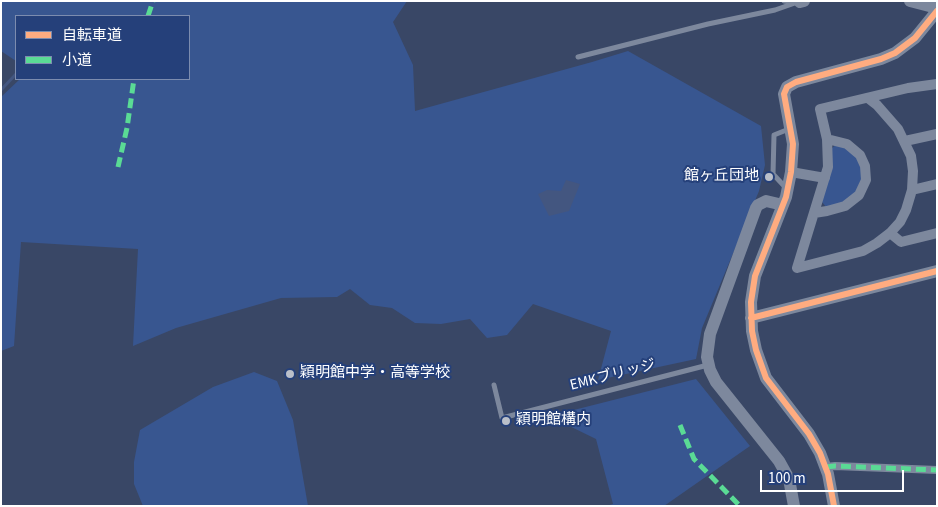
<!DOCTYPE html>
<html>
<head>
<meta charset="utf-8">
<style>
	body { margin:0 }
	#map { position:relative; width:938px; height:507px; overflow:hidden; background:#394766; font-family:"Source Sans 3","Noto Sans JP",sans-serif }
	canvas { display:block }
	.frame { position:absolute; inset:0; border:2px solid #fff; pointer-events:none }
	.legend { position:absolute; left:15px; top:15px; width:175px; height:65px; box-sizing:border-box; background:#25407a; border:1px solid #7c8caf; margin:0; padding:6px 9px; list-style:none; font-size:15px; color:#fff }
	.legend li { display:flex; align-items:center; gap:10px; height:25px }
	.legend b { width:25px; border:1px solid #7c8caf }
	.scale { position:absolute; left:760px; top:470px; width:144px; height:22px; box-sizing:border-box; border:2px solid #fff; border-top:0; padding-left:6px; font-size:15px; line-height:18px; white-space:nowrap; color:#fff; -webkit-text-stroke:4px #25407a; paint-order:stroke }
</style>
</head>
<body>
<div id="map">
<canvas width="938" height="507"></canvas>
<div class="frame"></div>
<ul class="legend">
<li><b style="height:6px;background:#ffac80"></b>自転車道</li>
<li><b style="height:6px;background:#5adb95"></b>小道</li>
</ul>
<div class="scale">100 m</div>
</div>
<script>
const context = document.querySelector('canvas').getContext('2d');
context.lineJoin = 'round';
function paint(path, color) {
  context.fillStyle = color;
  context.fill(path, 'evenodd');
}
function poly(rows) {
  const path = new Path2D();
  for (const r of rows) {
    path.moveTo(r[0], r[1]);
    for (let i = 2; i < r.length; i += 2) path.lineTo(r[i], r[i + 1]);
  }
  return path;
}
function stroke(path, color, width, dash) {
  context.strokeStyle = color;
  context.lineWidth = width;
  context.lineCap = dash ? 'butt' : 'round';
  context.setLineDash(dash || []);
  context.stroke(path);
}
function write(font, color, halo, rows, align = 'center') {
  context.font = font + ' "Source Sans 3","Noto Sans JP",sans-serif';
  context.lineWidth = 4;
  context.setLineDash([]);
  context.textBaseline = 'middle';
  context.strokeStyle = halo;
  context.fillStyle = color;
  for (const [text, x, y, turn = 0] of rows) {
    context.save();
    context.translate(x, y);
    context.rotate((+turn || 0) * Math.PI / 180);
    context.textAlign = isNaN(turn) ? turn : align;
    if (halo) context.strokeText(text, 0, 0);
    context.fillText(text, 0, 0);
    context.restore();
  }
}
paint(poly([
	[1,1,407,1,393,22,413,65,415,111,592,62,628,51,761,126,765,165,759,191,702,328,696,359,598,380,611,331,533,304,507,335,487,338,470,319,441,324,415,323,392,308,370,305,350,289,337,297,281,298,176,328,133,346,138,249,21,242,14,346,1,351,1,97,20,79,189,79,189,16,16,16,16,61,1,51],
	[838,143,857,156,861,167,862,178,856,192,843,204,827,208,822,202,832,148],
	[254,372,277,381,293,420,308,506,143,506,134,484,134,462,140,430,213,387],
	[696,379,750,446,664,506,606,506,613,504,596,439,557,420,558,414]
]), '#385690');
paint(poly([
	[566,180,580,184,569,211,549,216,538,194,547,190,561,191]
]), '#435680');
stroke(poly([
	[1,90,16,74]
]), '#435680', 3);
stroke(poly([
	[784,1,795,3],
	[578,57,708,24,775,10,795,3],
	[786,188,773,174,774,135,789,129],
	[494,385,502,418,708,365]
]), '#7d889d', 5);
stroke(poly([
	[826,467,835,466,937,470]
]), '#7d889d', 8);
stroke(poly([
	[868,98,877,105,898,129,911,156,913,171,912,190,906,210,900,222,890,233,877,243,863,251,797,268,828,167,827,139,820,109,908,88,937,84],
	[905,141,937,134],
	[791,172,825,178],
	[912,190,937,184],
	[814,213,827,211,845,206,859,195,866,180,865,166,860,155,847,144,827,139],
	[890,233,901,242,937,233]
]), '#7d889d', 10);
stroke(poly([
	[910,1,937,8],
	[800,2,804,1],
	[783,205,766,201,758,205,756,208,710,334,707,357,710,370,716,382,779,461,789,479,794,506],
	[751,318,937,271],
	[834,506,828,474,820,453,809,434,766,378,756,350,752,331,751,302,755,276,786,197,791,172,793,144,784,94,787,87,796,82,881,59,895,53,915,38,937,11]
]), '#7d889d', 12);
stroke(poly([
	[148,16,153,1],
	[118,167,127,128,134,79],
	[680,425,694,459,740,506],
	[826,467,835,466,937,470]
]), '#5adb95', 5, [10, 5]);
stroke(poly([
	[751,318,937,271],
	[834,506,828,474,820,453,809,434,766,378,756,350,752,331,751,302,755,276,786,197,791,172,793,144,784,94,787,87,796,82,881,59,895,53,915,38,937,11]
]), '#ffac80', 6);
for (const [x, y, r, color] of [
	[769,177,5,"#babfc9"],
	[290,374,5,"#babfc9"],
	[506,421,5,"#babfc9"]
]) {
  const dot = new Path2D();
  dot.arc(x, y, r, 0, 2 * Math.PI);
  context.fillStyle = color;
  context.fill(dot);
  stroke(dot, '#25407a', 2);
}
write('15px', '#fff', '#25407a', [
	["館ヶ丘団地",759,177,"right"],
	["穎明館中学・高等学校",300,374],
	["穎明館構内",516,421]
], 'left');
write('15px', '#fff', '#25407a', [
	["EMKブリッジ",613,376,-14]
]);
</script>
</body>
</html>
